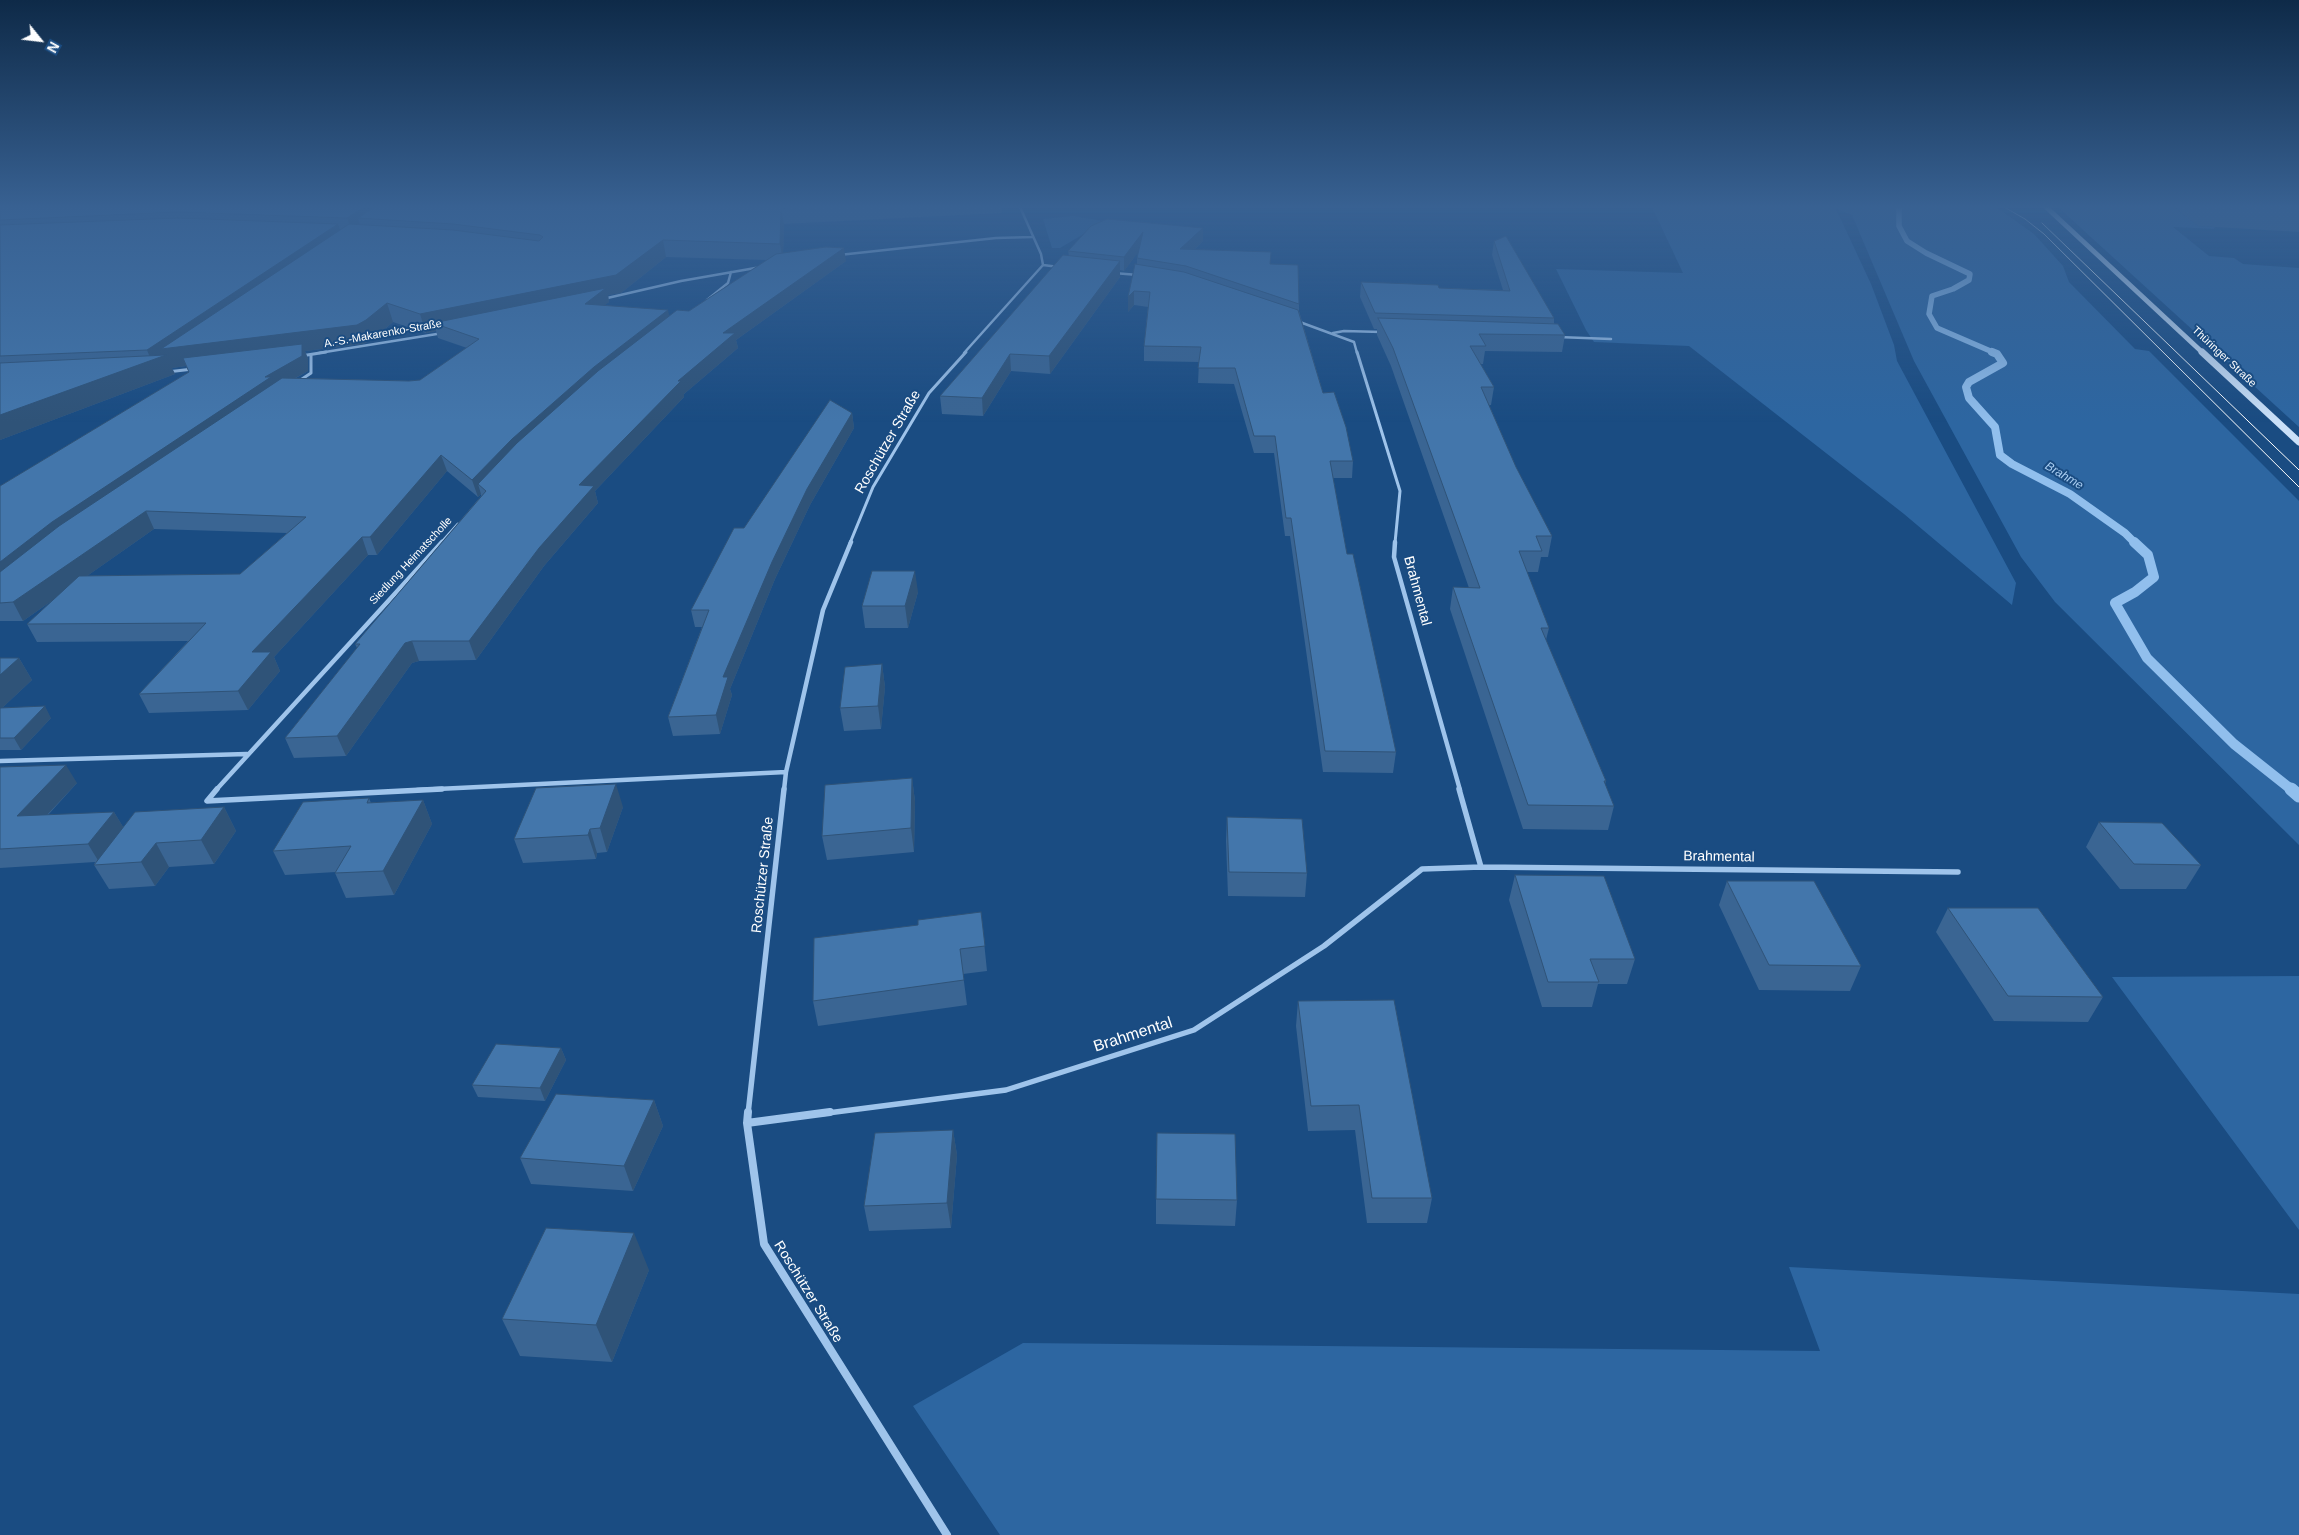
<!DOCTYPE html>
<html>
<head>
<meta charset="utf-8">
<style>
	body { margin:0 }
	#map { position:relative; width:2299px; height:1535px; overflow:hidden; background:#1a4c82; font-family:Arial,sans-serif }
	canvas { display:block }
	.north { position:absolute; left:15px; top:15px; width:50px; height:50px; -webkit-text-stroke:4px #1a4c82; paint-order:stroke; rotate:119deg; font-size:14px; font-weight:700; line-height:20px; text-align:center; color:#fff }
	.north::after { content:''; display:block; margin:auto; width:18px; height:22px; background:#fff; clip-path:polygon(50% 0,100% 100%,50% 72%,0 100%) }
</style>
</head>
<body>
<div id="map">
<canvas width="2299" height="1535"></canvas>
<div class="north">N</div>
</div>
<script>
const context = document.querySelector('canvas').getContext('2d');
context.lineJoin = 'round';
function paint(path, color) {
  context.fillStyle = color;
  context.fill(path, 'evenodd');
}
function poly(rows) {
  const path = new Path2D();
  for (const r of rows) {
    path.moveTo(r[0], r[1]);
    for (let i = 2; i < r.length; i += 2) path.lineTo(r[i], r[i + 1]);
  }
  return path;
}
function stroke(path, color, width, dash) {
  context.strokeStyle = color;
  context.lineWidth = width;
  context.lineCap = dash ? 'butt' : 'round';
  context.setLineDash(dash || []);
  context.stroke(path);
}
function write(font, color, halo, rows, align = 'center') {
  context.font = font + ' Arial,sans-serif';
  context.lineWidth = 4;
  context.setLineDash([]);
  context.textBaseline = 'middle';
  context.strokeStyle = halo;
  context.fillStyle = color;
  for (const [text, x, y, turn = 0] of rows) {
    context.save();
    context.translate(x, y);
    context.rotate((+turn || 0) * Math.PI / 180);
    context.textAlign = isNaN(turn) ? turn : align;
    if (halo) context.strokeText(text, 0, 0);
    context.fillText(text, 0, 0);
    context.restore();
  }
}
paint(poly([
	[1652,207,1996,207,2034,234,2063,266,2069,282,2135,349,2149,351,2299,501,2299,845,2055,602,2021,557,1914,361,1852,215,1836,209,1871,284,1894,345,1897,361,2016,583,2012,605,1904,514,1689,346,1594,342,1586,330,1556,269,1683,273],
	[2058,207,2174,207,2198,226,2215,227,2214,229,2173,227,2209,256,2234,258,2243,264,2299,268,2299,427],
	[1073,216,1109,222,1092,229,1060,248,1052,248,1043,219],
	[2299,976,2299,1230,2112,977],
	[1789,1267,2299,1294,2299,1535,1000,1535,913,1406,1023,1343,1820,1351]
]), '#2d66a1');
stroke(poly([
	[1899,207,1899,226,1907,241,1926,253,1970,274,1969,280,1953,289,1932,296,1929,314,1937,328,1995,353]
]), '#91bfed', 5.5);
stroke(poly([
	[1992,352,1997,354,2003,363,1969,382,1966,387,1969,398,1995,427,2000,455,2012,464,2070,494,2125,533,2135,543]
]), '#91bfed', 8);
stroke(poly([
	[2134,542,2148,555,2154,577,2135,592,2115,603,2147,658,2234,744,2292,790]
]), '#91bfed', 10);
stroke(poly([
	[2291,789,2299,796]
]), '#91bfed', 13);
stroke(poly([
	[839,255,996,238,1032,237],
	[1043,265,1059,267],
	[1114,273,1138,275],
	[603,299,681,281,761,267],
	[707,300,728,283,731,272],
	[1297,321,1354,342,1357,353],
	[1333,333,1344,331,1382,332],
	[1558,337,1611,339],
	[319,353,443,333],
	[964,353,1043,265,1041,254,1020,207]
]), '#9fc4eb', 2.5);
stroke(poly([
	[1357,352,1400,491,1395,543],
	[301,356,326,352],
	[167,372,193,369],
	[299,381,311,373,311,355],
	[441,543,458,524],
	[850,543,873,487,929,393,966,352]
]), '#9fc4eb', 3);
stroke(poly([
	[1395,542,1394,557,1460,790],
	[0,761,247,754],
	[216,790,442,542],
	[417,790,786,772],
	[784,790,786,772,823,610,851,542]
]), '#9fc4eb', 4.5);
stroke(poly([
	[217,789,207,801,442,789],
	[1459,789,1481,867],
	[748,1114,784,789],
	[820,1114,1006,1090,1194,1030,1324,946,1422,869,1481,867,1958,872]
]), '#9fc4eb', 5.5);
stroke(poly([
	[748,1112,747,1123,764,1244,947,1535],
	[747,1123,830,1112]
]), '#9fc4eb', 8);
stroke(poly([
	[2046,207,2203,353]
]), '#cae0f8', 5);
stroke(poly([
	[2202,352,2299,442]
]), '#cae0f8', 7);
stroke(poly([
	[2004,207,2025,219,2044,234,2299,487],
	[2042,223,2299,470]
]), '#fff', 1);
paint(poly([
	[0,207,1002,207,1002,213,784,224,783,253,846,261,736,340,738,348,684,394,684,397,595,491,598,503,544,566,476,660,419,661,412,663,346,756,294,758,285,738,357,648,355,644,481,496,481,494,478,497,447,471,377,555,368,555,274,657,280,671,248,710,149,713,139,694,188,641,37,642,27,624,53,600,23,621,0,621,0,486,189,372,186,366,172,368,175,374,0,440],
	[666,257,767,260,689,311,669,316,604,305,609,302,608,295,621,293],
	[393,322,426,333,436,331,438,338,467,348,420,380,409,381,296,378,308,371,308,359,305,351,363,344,373,339],
	[154,529,287,533,240,574,87,576],
	[2174,207,2299,207,2299,232,2198,226],
	[1203,241,1194,250,1271,264,1299,304,1299,311,1323,393,1353,461,1352,478,1333,478,1347,554,1396,752,1393,773,1323,772,1290,536,1285,536,1274,453,1254,453,1234,384,1198,383,1199,362,1144,361,1144,346,1148,307,1134,305,1128,312,1137,264,1137,258,1138,252,1124,271,1120,270,1120,277,1050,374,1011,371,983,416,942,414,940,396,1069,256,1068,251],
	[1494,241,1554,318,1554,323,1565,335,1562,352,1485,351,1483,364,1480,364,1494,387,1491,405,1489,405,1516,467,1552,536,1548,557,1541,557,1538,572,1527,572,1549,628,1546,640,1606,781,1605,784,1614,806,1608,830,1523,829,1450,609,1453,587,1469,588,1391,366,1377,335,1377,329,1374,329,1360,297,1361,282,1439,288,1503,290,1492,255],
	[852,413,854,428,810,505,775,579,730,689,732,695,720,734,673,736,668,717,702,627,695,627,691,610,744,528],
	[918,592,908,628,865,628,862,606],
	[0,658,19,658,32,680,2,708,51,718,21,750,0,750],
	[882,664,885,687,881,729,844,731,840,708],
	[0,767,77,783,48,815,114,812,123,827,224,807,236,831,214,864,169,867,155,886,109,889,94,865,95,862,0,868],
	[912,778,915,801,914,852,827,860,822,836],
	[369,798,371,803,423,800,432,824,394,895,346,898,335,873,336,872,285,875,273,851],
	[623,807,607,852,597,853,596,859,523,863,514,839],
	[1227,817,1307,873,1305,897,1228,896,1226,841],
	[2099,822,2201,865,2186,889,2120,889,2086,847],
	[1515,875,1635,959,1627,984,1598,984,1592,1007,1542,1007,1509,900],
	[1727,881,1861,966,1850,991,1759,990,1719,905],
	[1948,908,2103,997,2088,1022,1994,1021,1936,932],
	[981,912,987,971,963,974,967,1005,818,1026,813,1001,918,925],
	[1298,1001,1432,1198,1427,1223,1367,1223,1355,1130,1308,1131,1296,1026],
	[561,1048,566,1060,545,1101,478,1097,472,1085],
	[654,1100,663,1126,633,1191,531,1184,520,1158],
	[953,1130,957,1155,951,1228,869,1231,864,1206],
	[1156,1199,1237,1200,1235,1226,1156,1224],
	[649,1270,612,1362,520,1356,502,1319]
]), '#3a6593');
paint(poly([
	[364,207,393,207,358,218,361,229,353,234,347,218],
	[781,208,784,224,783,261,780,244],
	[338,224,344,240,387,303,393,322,373,339,363,344,305,351,308,359,308,371,275,389,0,588,0,562,52,522,265,377,183,358,186,366,172,368,175,374,0,440,0,415,151,360,147,350],
	[1203,228,1203,241,1180,263,1180,249],
	[1143,232,1143,246,1124,271,1124,257],
	[663,240,666,257,621,293,608,295,609,302,589,318,433,323,436,331,426,333,420,314],
	[844,248,846,261,736,340,738,348,684,394,684,397,595,491,598,503,544,566,476,660,469,641,539,548,579,485,723,333],
	[1120,261,1120,277,1050,374,1049,356],
	[1134,291,1134,305,1128,312,1128,297],
	[668,310,671,324,478,484,481,494,478,497,472,480,512,439,594,367],
	[1010,354,1011,371,983,416,982,398],
	[852,413,854,428,810,505,775,579,730,689,732,695,720,734,716,715,723,677,772,562,807,489],
	[441,455,447,471,377,555,370,537],
	[146,511,154,529,23,621,13,602],
	[362,537,368,555,274,657,280,671,248,710,238,691,252,652],
	[915,571,918,592,908,628,905,606],
	[412,641,419,661,412,663,346,756,337,736,405,643],
	[19,658,32,680,0,710,0,675],
	[882,664,885,687,881,729,878,706],
	[45,706,51,718,21,750,14,738],
	[66,765,77,783,29,834,17,816],
	[912,778,915,801,914,852,911,828],
	[616,784,623,807,607,852,600,828],
	[423,800,432,824,394,895,383,871],
	[224,807,236,831,214,864,201,840],
	[114,812,125,830,99,862,88,844],
	[590,829,597,853,596,859,588,835],
	[156,843,169,867,155,886,141,862],
	[561,1048,566,1060,545,1101,540,1088],
	[654,1100,663,1126,633,1191,624,1166],
	[953,1130,957,1155,951,1228,947,1203],
	[634,1233,649,1270,612,1362,596,1325]
]), '#2f5378');
const building = poly([
	[0,207,364,207,347,218,178,212,0,220,0,207],
	[374,207,796,207,781,208,780,244,663,240,616,275,420,314,387,303,366,320,357,325,161,349,349,224,453,230,539,241,543,237,540,235,453,224,358,218,374,207],
	[178,218,338,224,147,350,0,356,0,225,178,218],
	[1107,219,1203,228,1180,249,1271,252,1270,264,1298,265,1299,304,1186,266,1137,258,1143,232,1124,257,1068,251,1091,226,1107,219],
	[1506,236,1554,318,1375,313,1361,282,1438,285,1439,288,1510,291,1494,241,1506,236],
	[826,247,844,248,723,333,735,333,678,381,681,381,579,485,594,486,539,548,469,641,412,641,405,643,337,736,285,738,360,644,355,644,486,491,478,484,517,443,598,371,677,310,689,311,776,254,826,247],
	[1063,255,1120,261,1049,356,1010,354,982,398,940,396,1063,255],
	[1135,264,1184,272,1298,310,1323,393,1334,392,1346,427,1353,461,1330,461,1347,554,1353,554,1396,752,1325,751,1291,518,1286,518,1275,436,1254,436,1235,368,1198,368,1201,347,1144,346,1150,292,1134,291,1128,297,1135,264],
	[606,288,585,304,668,310,594,367,512,439,472,480,441,455,370,537,362,537,252,652,271,652,238,691,139,694,206,623,27,624,79,576,240,574,306,517,146,511,13,602,0,603,0,572,59,526,282,378,409,381,420,380,479,339,433,323,606,288],
	[1378,318,1558,324,1565,335,1479,334,1486,346,1470,346,1494,387,1481,387,1516,467,1552,536,1536,536,1542,551,1519,551,1549,628,1541,628,1606,781,1604,781,1614,806,1528,805,1453,587,1480,588,1393,348,1378,318],
	[302,344,302,356,265,377,271,377,52,522,0,562,0,486,189,372,183,358,302,344],
	[166,355,0,415,0,363,166,355],
	[830,400,852,413,807,489,772,562,723,677,728,677,716,715,668,717,709,610,691,610,734,528,744,528,830,400],
	[872,571,915,571,905,606,862,606,872,571],
	[0,658,19,658,0,675,0,658],
	[882,664,878,706,840,708,845,667,882,664],
	[45,706,14,738,0,738,0,708,45,706],
	[66,765,17,816,114,812,88,844,0,849,0,767,66,765],
	[912,778,911,828,822,836,825,785,912,778],
	[616,784,600,828,590,829,588,835,514,839,536,788,616,784],
	[369,798,367,803,423,800,383,871,335,873,351,846,273,851,303,802,369,798],
	[224,807,201,840,156,843,141,862,94,865,135,812,224,807],
	[1227,817,1302,819,1307,873,1229,872,1227,817],
	[2099,822,2162,823,2201,865,2134,864,2099,822],
	[1515,875,1604,876,1635,959,1590,959,1599,982,1548,982,1515,875],
	[1727,881,1814,881,1861,966,1769,965,1727,881],
	[1948,908,2038,908,2103,997,2008,996,1948,908],
	[981,912,985,946,960,949,964,980,813,1001,814,938,918,925,918,920,981,912],
	[1394,1000,1432,1198,1372,1198,1359,1105,1311,1106,1298,1001,1394,1000],
	[496,1044,561,1048,540,1088,472,1085,496,1044],
	[556,1094,654,1100,624,1166,520,1158,556,1094],
	[953,1130,947,1203,864,1206,875,1133,953,1130],
	[1157,1133,1235,1134,1237,1200,1156,1199,1157,1133],
	[546,1228,634,1233,596,1325,502,1319,546,1228]
]);
paint(building, '#4376ab');
stroke(building, '#2f5378', 1);
const sky = context.createLinearGradient(0, 0, 0, 422);
sky.addColorStop(0, '#0e2a48');
sky.addColorStop(0.49, '#386192');
sky.addColorStop(1, '#38619200');
context.fillStyle = sky;
context.fillRect(0, 0, 2299, 422);
write('11px', '#fff', '#1a4c82', [
	["A.-S.-Makarenko-Straße",383,334,-10],
	["Thüringer Straße",2224,357,43],
	["Siedlung Heimatscholle",411,561,-47]
]);
write('italic 12px', '#aacef2', '#1a4c82', [
	["Brahme",2064,476,31]
]);
write('14px', '#fff', '#1a4c82', [
	["Roschützer Straße",888,442,-60],
	["Brahmental",1417,591,75],
	["Brahmental",1719,857,1],
	["Roschützer Straße",763,875,-84],
	["Roschützer Straße",808,1292,58]
]);
write('16px', '#fff', '#1a4c82', [
	["Brahmental",1133,1035,-18]
]);
</script>
</body>
</html>
